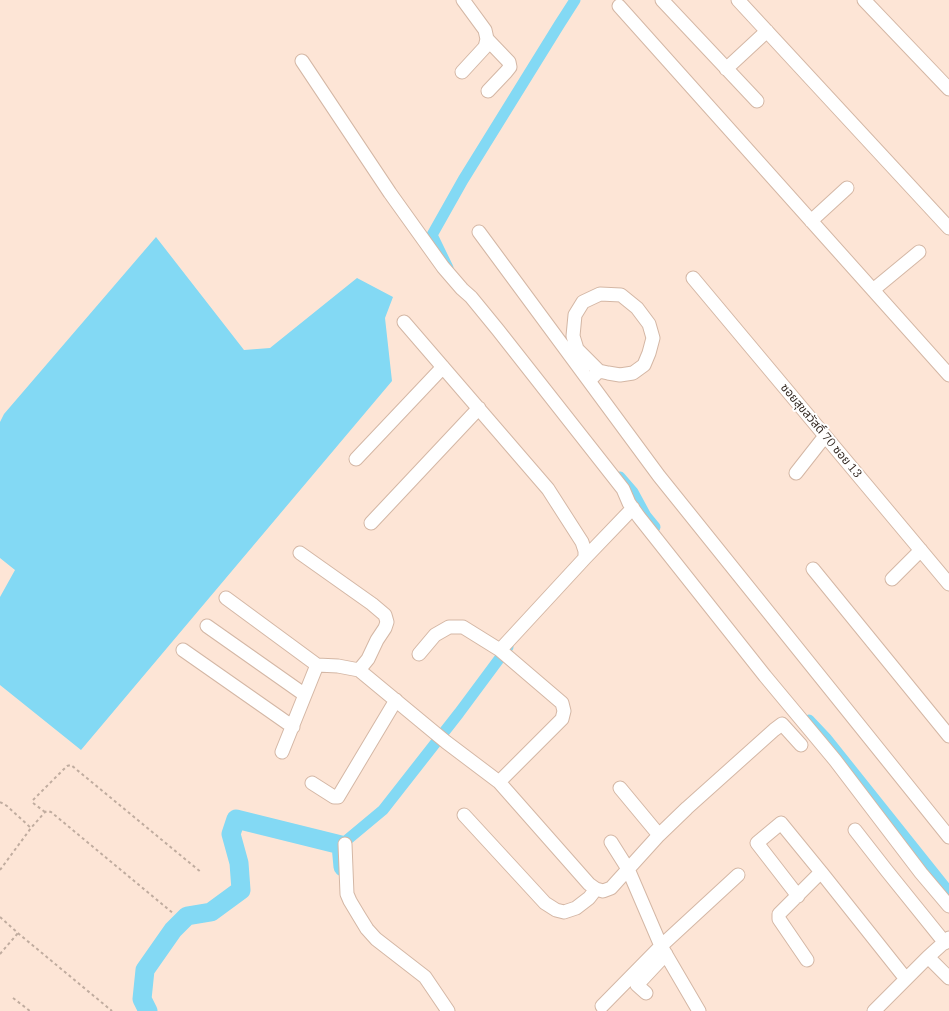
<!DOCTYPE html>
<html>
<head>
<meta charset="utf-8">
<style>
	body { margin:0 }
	canvas { display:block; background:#fde5d6 }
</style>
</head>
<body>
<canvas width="949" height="1011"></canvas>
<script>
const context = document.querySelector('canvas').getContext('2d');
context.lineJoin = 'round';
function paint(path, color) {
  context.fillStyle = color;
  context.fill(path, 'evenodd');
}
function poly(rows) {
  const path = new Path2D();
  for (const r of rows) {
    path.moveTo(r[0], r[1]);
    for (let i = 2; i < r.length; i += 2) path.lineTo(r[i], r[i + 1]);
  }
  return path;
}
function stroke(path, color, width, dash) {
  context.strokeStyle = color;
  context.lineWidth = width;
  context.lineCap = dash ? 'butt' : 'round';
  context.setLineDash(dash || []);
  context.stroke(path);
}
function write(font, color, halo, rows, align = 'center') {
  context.font = font + ' "IBM Plex Serif","Noto Sans Thai",serif';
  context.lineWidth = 4;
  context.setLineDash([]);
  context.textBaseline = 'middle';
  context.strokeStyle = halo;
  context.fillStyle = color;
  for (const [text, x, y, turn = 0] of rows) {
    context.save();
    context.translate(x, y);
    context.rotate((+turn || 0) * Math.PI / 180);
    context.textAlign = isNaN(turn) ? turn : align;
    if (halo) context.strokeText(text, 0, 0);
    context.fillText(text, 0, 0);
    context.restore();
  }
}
paint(poly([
	[156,237,244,350,270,348,357,278,393,297,385,318,392,381,81,750,0,685,0,597,15,570,0,558,0,422,4,414]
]), '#83d9f4');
stroke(poly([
	[448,268,432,235,463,180,559,25,575,0],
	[620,477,633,492,646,516,655,527],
	[809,720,826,738,949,892],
	[341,845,383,810,459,713,508,647]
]), '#83d9f4', 11);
stroke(poly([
	[148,1011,142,999,145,970,173,930,187,916,211,912,241,890,239,863,231,834,236,819,341,845,343,867]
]), '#83d9f4', 19);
const minor = poly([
	[662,0,757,101],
	[738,0,949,228],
	[864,0,949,89],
	[619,6,949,375],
	[487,39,509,62,510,67,506,72,488,91],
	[302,61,390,193,443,267,462,289,471,297,498,330,623,489,629,503,639,517,765,676,835,760,921,873,949,906],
	[726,69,767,31],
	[462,72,485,47,487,39,485,30,463,0],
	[811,221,847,188],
	[479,232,659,476,949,837],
	[693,278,949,584],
	[873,290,919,252],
	[404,322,548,489,582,542,585,551,585,558],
	[589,381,599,371,577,349,573,336,575,315,583,302,600,294,621,295,637,308,649,324,653,338,649,353,644,365,633,373,620,375,608,373,599,371],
	[356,459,443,367],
	[796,473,825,436],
	[371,523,479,408],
	[300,553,372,604,385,615,387,622,385,628,377,640,368,659,359,670],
	[813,569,949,736],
	[892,579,921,550],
	[226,598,317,665,338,666,359,670,446,742,499,782,589,884,596,889,603,891,611,888,659,835,687,808,774,730,782,724,801,745],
	[207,626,305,695],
	[183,650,293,727],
	[500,650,585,558,633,508],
	[419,654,435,635,449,627,463,627,500,650,562,703,564,711,562,719,499,782],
	[282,752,317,665],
	[312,783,334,797,338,797,396,700],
	[620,788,659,835],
	[464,815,545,903,556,910,564,912,576,908,589,898,596,889],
	[855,830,887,871,945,943],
	[611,842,628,869,661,946,699,1011],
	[345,844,347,894,350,901,359,916,367,929,376,939,425,977,448,1011],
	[798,896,757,843,781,823,821,872],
	[928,957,949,978],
	[807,960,779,919,779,914,821,872,906,979],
	[646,993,637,985,666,954],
	[602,1006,661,946,738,875],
	[874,1011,928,957,949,938]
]);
stroke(minor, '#d4b7a5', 15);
stroke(poly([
	[0,802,7,806,31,828],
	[45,812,33,803,33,800,67,766,71,765,202,873],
	[0,870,31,828,45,812,48,811,51,812,174,914],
	[0,917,19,934,112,1011],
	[0,954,18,933],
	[13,998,30,1011]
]), '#c0ac9f', 2, [3, 3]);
stroke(minor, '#fff', 13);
write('12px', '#332821', '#fff', [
	["ซอยสุขสวัสดิ์ 70 ซอย 13",821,431,50]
]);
</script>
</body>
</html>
